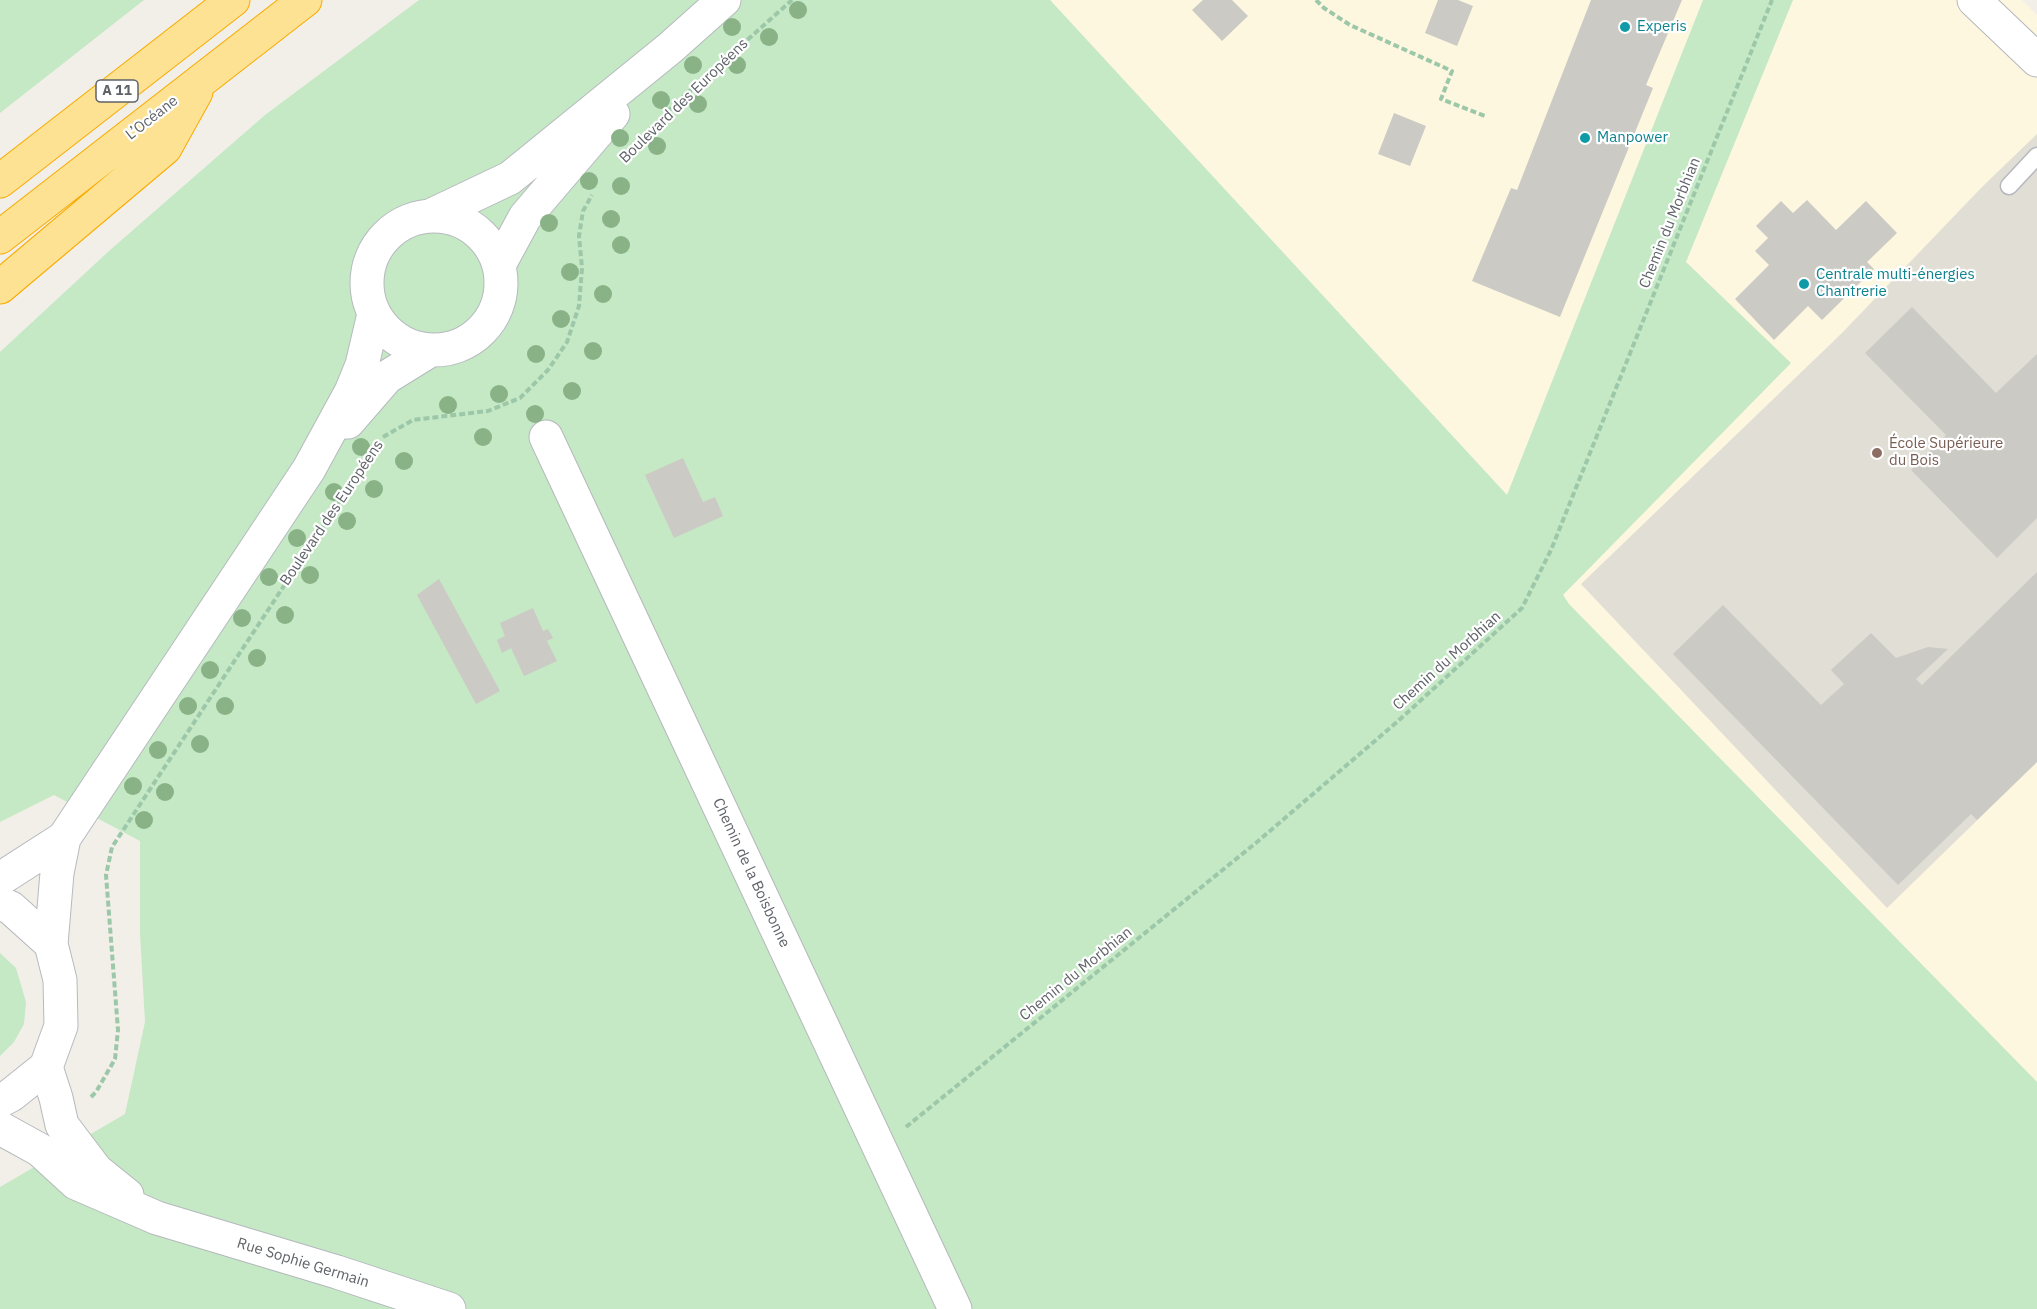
<!DOCTYPE html>
<html>
<head>
<meta charset="utf-8">
<style>
	body { margin:0 }
	canvas { display:block; background:#f1efe8 }
</style>
</head>
<body>
<canvas width="2037" height="1309"></canvas>
<script>
const context = document.querySelector('canvas').getContext('2d');
context.lineJoin = 'round';
function paint(path, color) {
  context.fillStyle = color;
  context.fill(path, 'evenodd');
}
function poly(rows) {
  const path = new Path2D();
  for (const r of rows) {
    if (r.length === 3) {
      path.moveTo(r[0] + r[2], r[1]);
      path.arc(r[0], r[1], r[2], 0, 2 * Math.PI);
      continue;
    }
    path.moveTo(r[0], r[1]);
    for (let i = 2; i < r.length; i += 2) path.lineTo(r[i], r[i + 1]);
  }
  return path;
}
function stroke(path, color, width, dash) {
  context.strokeStyle = color;
  context.lineWidth = width;
  context.lineCap = dash ? 'butt' : 'round';
  context.setLineDash(dash || []);
  context.stroke(path);
}
function write(font, color, halo, rows, align = 'center') {
  context.font = font + ' "IBM Plex Sans",sans-serif';
  context.lineWidth = 4.5;
  context.setLineDash([]);
  context.textBaseline = 'middle';
  context.strokeStyle = halo;
  context.fillStyle = color;
  for (const [text, x, y, turn = 0] of rows) {
    context.save();
    context.translate(x, y);
    context.rotate((+turn || 0) * Math.PI / 180);
    context.textAlign = isNaN(turn) ? turn : align;
    if (halo) context.strokeText(text, 0, 0);
    context.fillText(text, 0, 0);
    context.restore();
  }
}
paint(poly([
	[1050,0,2022,0,2037,15,2037,1082,1568,604,1507,495]
]), '#fef7e0');
paint(poly([
	[2037,134,2037,762,1887,908,1581,584,1842,333,1981,188]
]), '#e1ded6');
paint(poly([
	[0,0,144,0,0,113],
	[419,0,1050,0,1507,495,1703,0,1793,0,1686,262,1791,363,1563,595,1569,604,2037,1082,2037,1309,0,1309,0,1187,125,1114,145,1022,140,933,140,841,54,795,0,822,0,352,109,251,265,115],
	[0,953,16,968,26,1002,24,1024,14,1042,0,1056]
]), '#c5e8c5');
paint(poly([
	[1203,0,1232,0,1248,16,1222,41,1192,10],
	[1438,0,1458,0,1473,6,1457,46,1425,33],
	[1591,0,1682,0,1646,85,1653,88,1560,317,1472,281,1511,188,1517,190],
	[1394,113,1426,126,1410,166,1378,154],
	[1807,200,1836,230,1866,201,1897,233,1867,262,1874,269,1822,320,1808,306,1774,340,1735,299,1769,265,1755,251,1768,238,1756,226,1781,201,1793,213],
	[1912,307,1996,393,2037,354,2037,518,1997,558,1911,470,1946,435,1865,353],
	[683,458,703,502,715,497,723,516,674,538,645,475],
	[2037,572,2037,762,1977,820,1971,814,1898,885,1673,654,1723,605,1821,705,1844,684,1831,670,1871,633,1896,658,1928,647,1948,649,1916,679,1922,685],
	[439,579,500,691,476,704,417,595],
	[533,608,543,631,548,629,553,638,547,641,557,661,524,676,511,648,502,653,497,640,505,636,500,623]
]), '#cccac5');
const lane = poly([
	[2009,186,2037,156]
]);
const street = poly([
	[1974,0,2037,60],
	[546,437,955,1309],
	[46,1067,56,1098,62,1125,96,1170,127,1195],
	[0,1128,40,1150,76,1183,157,1218,337,1272,449,1309]
]);
const secondary = poly([
	[434,283,67],
	[430,216,510,178,670,48,724,0],
	[499,265,525,217,613,114],
	[348,422,387,377,429,351],
	[0,879,64,838],
	[0,903,11,908,51,944,60,980,61,1026,46,1067,11,1095,0,1101],
	[51,944,57,873,64,838,309,469,351,392,362,365,374,314]
]);
const highway = poly([
	[0,181,233,0],
	[0,237,305,0],
	[0,287,165,148,196,92]
]);
stroke(lane, '#b5b8bc', 19);
stroke(street, '#b5b8bc', 35);
stroke(secondary, '#b6babf', 35);
stroke(highway, '#f9ab00', 35);
stroke(poly([
	[1316,0,1324,8,1350,25,1452,71,1441,99,1485,116],
	[630,151,673,106,792,0],
	[383,437,413,420,488,411,520,398,548,370,567,342,579,306,582,268,579,236,583,211,592,195],
	[91,1097,96,1092,115,1059,118,1030,106,875,112,847,378,443],
	[906,1127,1257,842,1397,722,1522,608,1551,550,1772,0]
]), '#9cc7a9', 4, [6, 3]);
stroke(lane, '#fff', 16);
stroke(street, '#fff', 33);
stroke(secondary, '#fff', 33);
stroke(highway, '#fde293', 33);
context.fillStyle = '#89b387';
for (const [x, y] of [
	[798,10],
	[732,27],
	[769,37],
	[693,65],
	[737,65],
	[661,100],
	[698,104],
	[620,138],
	[657,146],
	[589,181],
	[621,186],
	[611,219],
	[549,223],
	[621,245],
	[570,272],
	[603,294],
	[561,319],
	[593,351],
	[536,354],
	[572,391],
	[499,394],
	[448,405],
	[535,414],
	[483,437],
	[361,447],
	[404,461],
	[374,489],
	[334,492],
	[347,521],
	[297,538],
	[310,575],
	[269,577],
	[285,615],
	[242,618],
	[257,658],
	[210,670],
	[188,706],
	[225,706],
	[200,744],
	[158,750],
	[133,786],
	[165,792],
	[144,820]
]) {
  context.beginPath();
  context.arc(x, y, 9, 0, 2 * Math.PI);
  context.fill();
}
for (const [x, y, r, color] of [
	[1625,27,6,"#0f9aa8"],
	[1585,138,6,"#0f9aa8"],
	[1804,284,6,"#0f9aa8"],
	[1877,453,6,"#8d6e63"]
]) {
  const dot = new Path2D();
  dot.arc(x, y, r, 0, 2 * Math.PI);
  context.fillStyle = color;
  context.fill(dot);
  stroke(dot, '#fff', 2);
}
for (const [x, y, w] of [
	[117,91,42]
]) {
  const box = new Path2D();
  box.roundRect(x - w / 2, y - 11, w, 22, 4.5);
  context.fillStyle = '#fff';
  context.fill(box);
  stroke(box, '#5f6368', 1.5);
}
write('bold 14px', '#5f6368', null, [
	["A 11",117,91]
]);
write('15px', '#0d838f', '#fff', [
	["Experis",1637,27],
	["Manpower",1597,138],
	["Centrale multi-énergies",1816,275],
	["Chantrerie",1816,292]
], 'left');
write('15px', '#5f6368', '#fff', [
	["Boulevard des Européens",684,101,-44],
	["L’Océane",152,118,-38],
	["Chemin du Morbhian",1670,223,-68],
	["Boulevard des Européens",332,513,-56],
	["Chemin du Morbhian",1447,661,-42],
	["Chemin de la Boisbonne",751,873,65],
	["Chemin du Morbhian",1076,974,-39],
	["Rue Sophie Germain",303,1263,17]
]);
write('15px', '#785e54', '#fff', [
	["École Supérieure",1889,444],
	["du Bois",1889,461]
], 'left');
</script>
</body>
</html>
